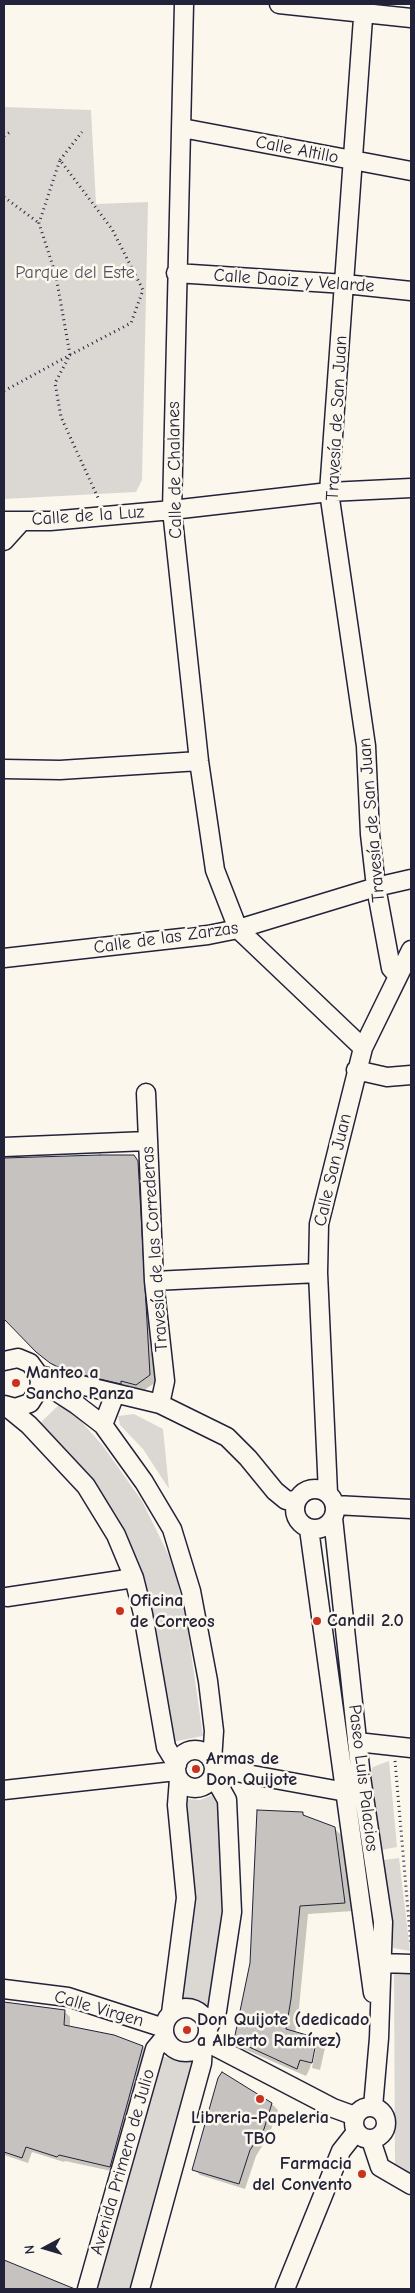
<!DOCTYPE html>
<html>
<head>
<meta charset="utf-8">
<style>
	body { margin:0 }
	#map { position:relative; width:415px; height:2293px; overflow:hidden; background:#fbf7ec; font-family:"Comic Neue",sans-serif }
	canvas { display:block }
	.frame { position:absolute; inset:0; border:5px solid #22223b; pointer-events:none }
	.north { position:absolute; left:20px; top:2223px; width:50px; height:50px; -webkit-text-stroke:4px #fbf7ec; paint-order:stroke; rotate:264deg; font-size:14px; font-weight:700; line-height:20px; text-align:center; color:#22223b }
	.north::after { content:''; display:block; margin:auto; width:18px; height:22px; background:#22223b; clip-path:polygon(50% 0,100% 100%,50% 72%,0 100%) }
</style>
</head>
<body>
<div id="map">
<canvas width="415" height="2293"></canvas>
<div class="frame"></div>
<div class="north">N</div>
</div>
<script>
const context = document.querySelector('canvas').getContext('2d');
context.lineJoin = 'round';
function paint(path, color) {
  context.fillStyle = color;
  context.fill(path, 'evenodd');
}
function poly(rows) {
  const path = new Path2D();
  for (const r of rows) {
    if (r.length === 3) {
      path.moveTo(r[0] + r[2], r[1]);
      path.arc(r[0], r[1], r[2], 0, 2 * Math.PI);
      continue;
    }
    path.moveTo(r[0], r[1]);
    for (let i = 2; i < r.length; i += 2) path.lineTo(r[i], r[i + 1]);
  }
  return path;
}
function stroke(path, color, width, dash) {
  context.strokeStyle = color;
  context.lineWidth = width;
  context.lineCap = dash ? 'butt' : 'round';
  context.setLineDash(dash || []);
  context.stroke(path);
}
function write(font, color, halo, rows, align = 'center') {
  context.font = font + ' "Comic Neue",sans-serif';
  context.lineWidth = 5;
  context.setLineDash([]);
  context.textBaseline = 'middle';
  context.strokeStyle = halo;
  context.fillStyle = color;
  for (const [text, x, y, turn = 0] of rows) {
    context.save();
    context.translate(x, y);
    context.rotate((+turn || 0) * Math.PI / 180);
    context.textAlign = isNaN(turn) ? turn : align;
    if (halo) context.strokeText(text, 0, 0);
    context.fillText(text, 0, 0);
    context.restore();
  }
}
paint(poly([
	[4,107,91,110,96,204,148,202,142,480,136,492,4,499],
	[63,1401,103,1446,142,1501,173,1564,186,1618,203,1736,172,1742,156,1626,143,1574,118,1518,88,1475,39,1424],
	[134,1414,163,1429,169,1489,143,1449,120,1425,118,1416],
	[389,1761,397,1847,381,1850,369,1776,373,1767],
	[215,1794,220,1799,224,1906,210,2011,197,2000,176,2001,181,1803,187,1799,200,1800],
	[399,1858,410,1951,393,1948,384,1860],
	[394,1972,411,1973,411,2178,395,2169],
	[160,2056,196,2063,132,2289,96,2289]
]), '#dbd8d3');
paint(poly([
	[134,1157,144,1169,156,1382,143,1391,127,1387,127,1390,74,1377,58,1369,44,1359,4,1318,4,1159],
	[302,1813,307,1818,334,1828,343,1837,353,1911,308,1914,299,2008,295,2033,316,2039,325,2048,320,2070,312,2068,317,2043,315,2043,310,2068,306,2076,244,2049,235,2040],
	[4,2004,64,2011,70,2017,70,2027,143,2047,149,2053,116,2172,65,2161,64,2162,32,2152,28,2163,4,2155],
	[272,2104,278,2110,269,2135,256,2156,245,2189,200,2175,194,2169],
	[4,2262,72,2289,4,2289]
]), '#0003');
const building = poly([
	[100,1155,134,1155,138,1161,150,1375,136,1385,121,1381,121,1384,66,1371,50,1363,36,1352,4,1319,4,1158,100,1155],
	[257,1810,303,1812,303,1815,335,1827,345,1903,300,1906,291,1999,286,2029,317,2038,312,2063,300,2060,297,2069,234,2040,250,1963,257,1810],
	[4,2002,65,2010,64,2025,114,2035,143,2046,110,2167,59,2155,57,2157,26,2147,22,2158,4,2152,4,2002],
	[222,2072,272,2103,264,2129,250,2150,239,2184,192,2170,218,2078,222,2072],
	[4,2260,75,2289,4,2289,4,2260]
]);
paint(building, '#c6c2c0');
stroke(building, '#22223b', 1);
const minor = poly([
	[184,4,172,510,199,761,215,870,238,929,363,1048],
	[279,4,411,18],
	[364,4,329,492,366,746,370,834,376,887,391,968,398,976],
	[182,128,411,171],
	[176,273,345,284,411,291],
	[4,521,50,521,172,510,329,492,411,488],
	[4,541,22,521],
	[4,769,60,770,199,761],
	[4,958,208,935,238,929,376,887,411,879],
	[356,1070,387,1077,411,1075],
	[146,1093,154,1281,165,1381,160,1404],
	[4,1147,147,1141],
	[154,1281,318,1273],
	[4,1361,18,1358,30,1363,38,1374,40,1381,39,1389,30,1403,15,1408,4,1405],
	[39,1375,160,1404,227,1437,248,1458,275,1491,286,1500,296,1501],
	[40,1381,77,1405,103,1425,144,1482,172,1529,191,1591,208,1681,214,1731,212,1761],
	[7,1407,29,1425,86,1486,116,1535,134,1578,143,1614,166,1747,177,1765],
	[103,1425,115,1394],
	[315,1509,20],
	[328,1493,318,1273,319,1224,363,1048,411,950],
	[335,1505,411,1509],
	[333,1518,361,1777,383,1922,379,2038,373,2107],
	[309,1529,373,1993],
	[7,1597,134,1578],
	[357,1742,411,1748],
	[195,1769,19],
	[214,1768,346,1792],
	[4,1790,176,1771],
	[383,1963,411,1964],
	[4,1989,68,1997,164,2028],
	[186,2030,22],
	[171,2013,186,1898,177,1805,179,1779],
	[208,2028,217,2011,232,1912,227,1800,213,1775],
	[207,2037,214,2046,333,2108,355,2116],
	[370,2123,16],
	[371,2140,380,2167,411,2185],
	[87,2289,155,2049,165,2037],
	[140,2289,202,2063,203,2045],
	[285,2289,341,2151,356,2132]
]);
stroke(minor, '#22223b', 21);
stroke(poly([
	[4,136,10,132],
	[60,160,82,132],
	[4,197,39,223],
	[4,391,70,355,131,323,143,290,112,229,60,160,39,223,56,276,70,355,55,383,61,417,99,500],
	[395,1761,411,1945]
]), '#22223b', 3, [1, 4]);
stroke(minor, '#fbf7ec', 18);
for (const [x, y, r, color] of [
	[16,1383,5,"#c8321e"],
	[120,1611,5,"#c8321e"],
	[317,1621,5,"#c8321e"],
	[196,1769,5,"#c8321e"],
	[187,2030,5,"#c8321e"],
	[260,2099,5,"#c8321e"],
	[362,2174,5,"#c8321e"]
]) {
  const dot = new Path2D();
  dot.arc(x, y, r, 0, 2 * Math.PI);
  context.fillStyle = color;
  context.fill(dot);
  stroke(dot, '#fbf7ec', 2);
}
write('18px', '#22223b', '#fbf7ec', [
	["Calle Altillo",297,150,11],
	["Calle Daoiz y Velarde",294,281,4],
	["Travesía de San Juan",337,418,-87],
	["Calle de Chalanes",175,470,-91],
	["Calle de la Luz",88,516,-4],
	["Travesía de San Juan",372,820,-95],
	["Calle de las Zarzas",166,938,-8],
	["Calle San Juan",333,1170,-77],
	["Travesía de las Correderas",155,1249,-94],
	["Paseo Luis Palacios",363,1778,83],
	["Calle Virgen",99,2009,16],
	["Avenida Primero de Julio",123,2162,-74]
]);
write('18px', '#505061', '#fbf7ec', [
	["Parque del Este",75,273]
]);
write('bold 18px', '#22223b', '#fbf7ec', [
	["Manteo a",26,1373],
	["Sancho Panza",26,1394],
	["Oficina",130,1601],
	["de Correos",130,1622],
	["Candil 2.0",327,1621],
	["Armas de",206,1759],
	["Don Quijote",206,1780],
	["Don Quijote (dedicado",197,2020],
	["a Alberto Ramírez)",197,2041],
	["Libreria-Papeleria",260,2118,"center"],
	["TBO",260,2139,"center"],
	["Farmacia",352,2164,"right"],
	["del Convento",352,2185,"right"]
], 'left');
</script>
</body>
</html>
